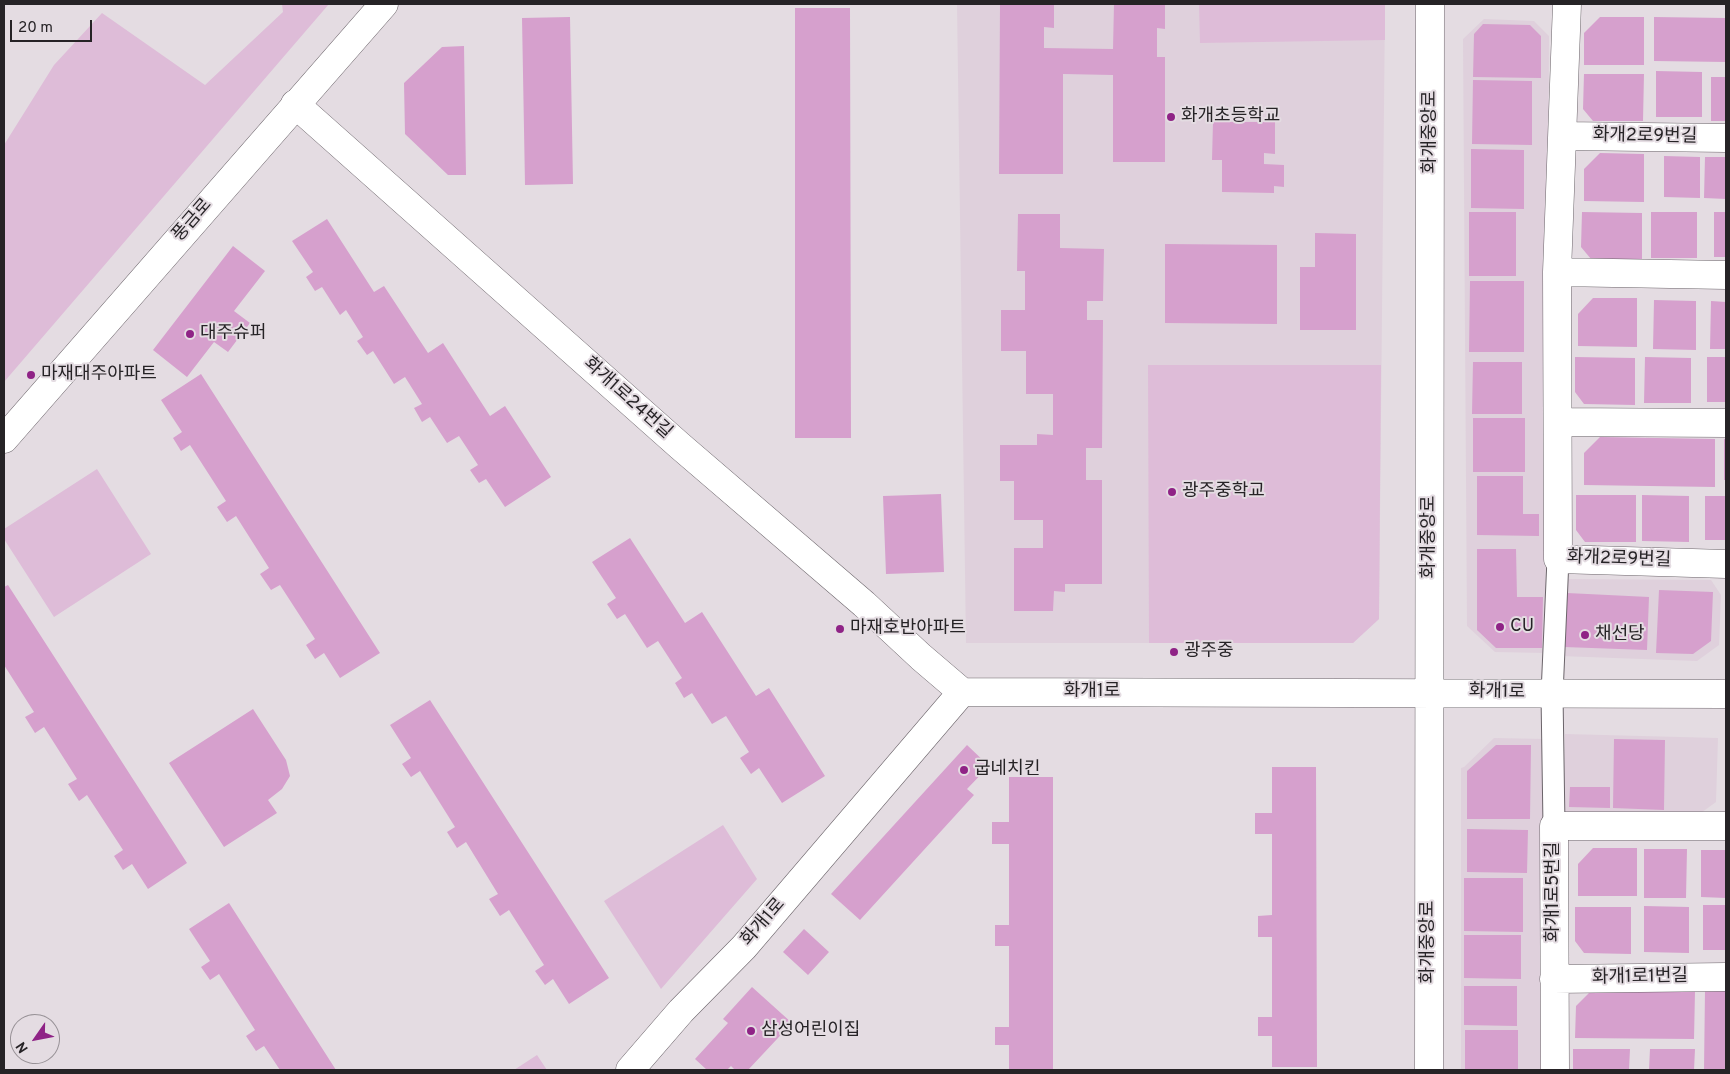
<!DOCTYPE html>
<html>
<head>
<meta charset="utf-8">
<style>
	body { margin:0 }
	#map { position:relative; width:1730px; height:1074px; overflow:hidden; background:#e4dce2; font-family:Overpass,sans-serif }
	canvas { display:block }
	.frame { position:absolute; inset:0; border:5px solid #262326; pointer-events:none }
	.north { position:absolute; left:10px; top:1014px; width:50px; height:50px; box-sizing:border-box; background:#e4dce2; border:1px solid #989297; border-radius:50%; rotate:237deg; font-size:14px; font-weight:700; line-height:20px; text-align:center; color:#262326 }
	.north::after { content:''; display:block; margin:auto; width:18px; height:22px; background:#8f2386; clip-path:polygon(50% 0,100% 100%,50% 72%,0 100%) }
	.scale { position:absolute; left:10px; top:20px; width:82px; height:22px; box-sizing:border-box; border:2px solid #262326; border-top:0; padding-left:6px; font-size:15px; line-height:18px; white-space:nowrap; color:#262326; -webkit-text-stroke:4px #e4dce2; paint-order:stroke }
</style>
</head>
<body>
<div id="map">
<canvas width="1730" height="1074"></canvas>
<div class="frame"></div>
<div class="north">N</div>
<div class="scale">20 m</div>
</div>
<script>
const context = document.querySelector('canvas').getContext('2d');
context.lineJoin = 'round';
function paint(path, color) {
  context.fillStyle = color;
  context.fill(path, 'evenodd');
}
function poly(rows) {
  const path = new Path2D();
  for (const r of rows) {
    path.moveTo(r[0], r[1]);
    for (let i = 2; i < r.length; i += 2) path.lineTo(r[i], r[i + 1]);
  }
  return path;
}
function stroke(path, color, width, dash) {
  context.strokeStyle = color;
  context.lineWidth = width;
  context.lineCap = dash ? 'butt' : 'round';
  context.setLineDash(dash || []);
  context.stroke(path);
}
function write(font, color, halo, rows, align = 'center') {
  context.font = font + ' Overpass,"Noto Sans KR",sans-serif';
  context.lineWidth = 4;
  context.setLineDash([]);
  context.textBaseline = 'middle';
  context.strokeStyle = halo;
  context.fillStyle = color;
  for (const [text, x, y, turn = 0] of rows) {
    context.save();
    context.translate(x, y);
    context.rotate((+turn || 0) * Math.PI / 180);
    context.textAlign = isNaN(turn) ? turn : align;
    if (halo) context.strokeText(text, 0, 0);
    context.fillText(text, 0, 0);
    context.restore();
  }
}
paint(poly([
	[957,4,1385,4,1379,619,1353,643,966,643],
	[1484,19,1534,21,1549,36,1545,653,1495,652,1467,626,1463,39],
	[1563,579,1711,580,1721,595,1719,645,1697,661,1560,656],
	[1565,734,1718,738,1716,802,1698,815,1564,812],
	[1494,738,1546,739,1543,1070,1461,1070,1461,768,1464,767]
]), '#dfd0dc');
paint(poly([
	[282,4,329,4,4,382,4,145,54,65,102,13,205,85,283,12],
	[1199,4,1385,4,1385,40,1200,43],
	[1148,365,1381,365,1379,619,1353,643,1149,643],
	[97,469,151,554,54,617,4,539,4,529],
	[723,825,757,879,661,989,604,901],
	[537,1055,547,1070,514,1070]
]), '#debcd8');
paint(poly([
	[1000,4,1054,4,1054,28,1044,27,1044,48,1113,49,1114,4,1165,4,1165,29,1157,28,1157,57,1165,57,1165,162,1113,162,1113,75,1063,74,1063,174,999,174],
	[795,8,850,8,851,438,795,438],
	[570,17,573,184,525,185,522,18],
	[1600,17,1644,17,1644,65,1584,65,1584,33],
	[1654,17,1726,18,1726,62,1654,61],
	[1483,24,1530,25,1541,36,1541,78,1473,77,1474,34],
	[464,46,466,175,448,175,405,134,404,83,442,47],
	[1656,71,1702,72,1702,117,1656,117],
	[1584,74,1644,74,1643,121,1593,121,1583,109],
	[1711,77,1726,77,1726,121,1711,121],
	[1473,80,1532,81,1532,145,1472,144],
	[1213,122,1275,122,1275,154,1264,153,1264,164,1284,165,1284,187,1274,186,1274,193,1222,192,1222,160,1212,160],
	[1471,149,1524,150,1524,209,1471,208],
	[1600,153,1644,154,1644,202,1584,201,1584,169],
	[1664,156,1700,157,1700,198,1664,197],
	[1705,157,1726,157,1726,199,1704,198],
	[1469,212,1516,212,1516,276,1469,276],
	[1582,212,1642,213,1642,259,1591,259,1581,247],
	[1651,212,1697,212,1697,258,1651,258],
	[1714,212,1726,212,1726,257,1714,257],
	[1018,214,1060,214,1060,248,1104,249,1103,301,1087,301,1087,320,1103,320,1102,448,1086,448,1086,480,1102,480,1102,584,1065,584,1065,592,1054,591,1053,611,1014,611,1014,548,1043,548,1043,520,1014,520,1014,481,1000,481,1000,445,1037,445,1037,434,1053,435,1053,394,1026,394,1026,351,1001,351,1001,310,1025,310,1025,271,1017,271],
	[327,219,374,292,384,286,428,353,443,343,490,416,505,406,551,477,505,507,486,479,479,483,470,470,478,465,459,436,447,443,430,417,422,422,414,408,422,404,405,377,394,384,373,351,367,355,357,341,363,337,346,310,340,315,322,287,315,291,306,277,313,272,292,241],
	[1315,233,1356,234,1356,330,1300,330,1300,267,1315,267],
	[1165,244,1277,245,1277,324,1165,323],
	[233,246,265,271,234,311,250,323,228,352,214,342,187,377,153,350],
	[1470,281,1524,281,1524,352,1469,352],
	[1593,298,1637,298,1637,347,1578,346,1578,314],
	[1654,300,1696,301,1696,350,1653,349],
	[1711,301,1726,302,1726,349,1710,349],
	[1575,357,1635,358,1635,405,1584,404,1575,392],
	[1645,357,1691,358,1691,403,1644,403],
	[1707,357,1726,357,1726,402,1707,402],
	[1473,362,1522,362,1522,414,1472,414],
	[201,374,380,653,340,678,324,653,315,659,306,645,315,639,280,585,271,590,260,574,269,568,236,516,227,522,217,507,226,501,190,445,181,451,173,438,182,432,161,400],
	[1473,418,1525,418,1525,472,1473,472],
	[1600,437,1715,439,1715,487,1584,485,1584,453],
	[1724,439,1726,439,1726,480,1724,480],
	[1477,476,1523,476,1523,514,1539,514,1539,536,1477,535],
	[941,494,944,572,886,574,883,496],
	[1576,495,1636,495,1636,542,1585,542,1576,530],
	[1642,495,1689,496,1689,542,1642,541],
	[1705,496,1726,496,1726,540,1705,540],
	[630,538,685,623,702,612,756,696,769,688,825,776,782,803,759,768,751,774,740,758,749,752,726,716,712,724,692,693,684,698,675,683,682,678,658,641,647,648,625,614,617,619,607,604,616,598,592,562],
	[1477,549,1516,549,1517,597,1543,597,1542,648,1496,648,1477,630],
	[8,585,187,863,148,889,132,864,123,870,114,856,123,850,87,795,79,801,68,784,77,779,44,727,35,733,25,717,34,712,4,665,4,587],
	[1659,590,1713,592,1711,641,1693,654,1656,653],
	[1567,593,1649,597,1647,650,1564,647],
	[430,700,609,978,569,1004,553,979,545,985,535,971,544,965,509,910,500,916,489,899,498,894,466,842,457,848,447,832,455,827,420,771,411,777,402,764,411,758,390,725],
	[253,709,286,760,290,776,282,789,268,800,277,813,224,847,169,763],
	[1614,739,1665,740,1664,810,1613,808],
	[967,745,989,766,967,789,974,795,860,920,831,894],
	[1496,745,1531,745,1530,819,1467,819,1467,771],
	[1272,767,1316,767,1317,1067,1272,1067,1272,1036,1258,1036,1258,1017,1272,1017,1272,937,1258,937,1258,916,1272,915,1272,834,1255,834,1255,813,1272,813],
	[1009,777,1053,777,1053,1070,1009,1070,1009,1045,995,1045,995,1027,1009,1027,1009,946,995,946,995,925,1009,925,1009,844,992,844,992,822,1009,822],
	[1570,787,1610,787,1610,808,1569,807],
	[1467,829,1528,830,1527,873,1467,872],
	[1593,848,1637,848,1637,896,1578,896,1578,864],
	[1644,849,1687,849,1686,898,1644,898],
	[1701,850,1726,850,1726,898,1701,897],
	[1464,878,1523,878,1523,932,1464,931],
	[229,903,336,1070,280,1070,264,1046,256,1051,246,1036,255,1030,219,974,210,980,201,967,210,961,189,929],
	[1703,905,1726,905,1726,950,1703,950],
	[1644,906,1689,907,1689,953,1644,952],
	[1575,907,1631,907,1631,954,1584,953,1575,941],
	[804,929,829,952,808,975,783,952],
	[1464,935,1521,935,1521,979,1464,978],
	[1464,986,1517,986,1517,1026,1464,1025],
	[752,987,792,1023,748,1070,735,1070,731,1066,727,1070,707,1070,695,1059,728,1023,723,1019],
	[1592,990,1695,991,1694,1039,1575,1038,1576,1006],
	[1705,990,1726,990,1726,1070,1704,1070],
	[1465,1030,1518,1030,1518,1070,1465,1070],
	[1573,1049,1630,1049,1629,1070,1573,1070],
	[1650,1049,1695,1049,1694,1070,1649,1070]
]), '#d6a0cd');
const pedestrian = poly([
	[1554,826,1552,694,1558,559]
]);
const minor = poly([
	[1567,4,1557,272,1558,559,1726,564],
	[295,104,680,446,864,604,921,657,962,692],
	[1563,136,1726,138],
	[1557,272,1726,275],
	[1558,422,1726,423],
	[1554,979,1726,977],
	[630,1070,681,1011,744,947,962,692,1726,694],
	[1429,1070,1430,4],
	[1555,1070,1554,826,1726,826]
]);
const tertiary = poly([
	[4,439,384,4]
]);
stroke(pedestrian, '#6b646a', 23);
stroke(minor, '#6b646a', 29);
stroke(tertiary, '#6b646a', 29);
stroke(pedestrian, '#fff', 21);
stroke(minor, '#fff', 28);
stroke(tertiary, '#fff', 28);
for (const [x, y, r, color] of [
	[1171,117,5,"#8f2386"],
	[190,334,5,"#8f2386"],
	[31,375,5,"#8f2386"],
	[1172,492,5,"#8f2386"],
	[1500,627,5,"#8f2386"],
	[840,629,5,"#8f2386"],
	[1585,635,5,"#8f2386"],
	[1174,652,5,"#8f2386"],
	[964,770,5,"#8f2386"],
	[751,1031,5,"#8f2386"]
]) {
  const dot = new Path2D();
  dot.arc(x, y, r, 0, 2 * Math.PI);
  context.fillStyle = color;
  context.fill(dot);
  stroke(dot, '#e4dce2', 2);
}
write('18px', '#262326', '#e4dce2', [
	["화개초등학교",1181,117],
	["대주슈퍼",200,334],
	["마재대주아파트",41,375],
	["광주중학교",1182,492],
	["CU",1510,627],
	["마재호반아파트",850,629],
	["채선당",1595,635],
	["광주중",1184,652],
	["굽네치킨",974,770],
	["삼성어린이집",761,1031]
], 'left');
write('18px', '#262326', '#e4dce2', [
	["화개중앙로",1431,132,-90],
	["화개2로9번길",1645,137,1],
	["풍금로",193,221,-49],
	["화개1로24번길",627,399,42],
	["화개중앙로",1430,537,-90],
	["화개2로9번길",1619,560,2],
	["화개1로",1092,692],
	["화개1로",1497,693,1],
	["화개1로5번길",1554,892,-90],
	["화개1로",764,923,-49],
	["화개중앙로",1429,942,-90],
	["화개1로1번길",1640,978,-1]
]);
</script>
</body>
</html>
